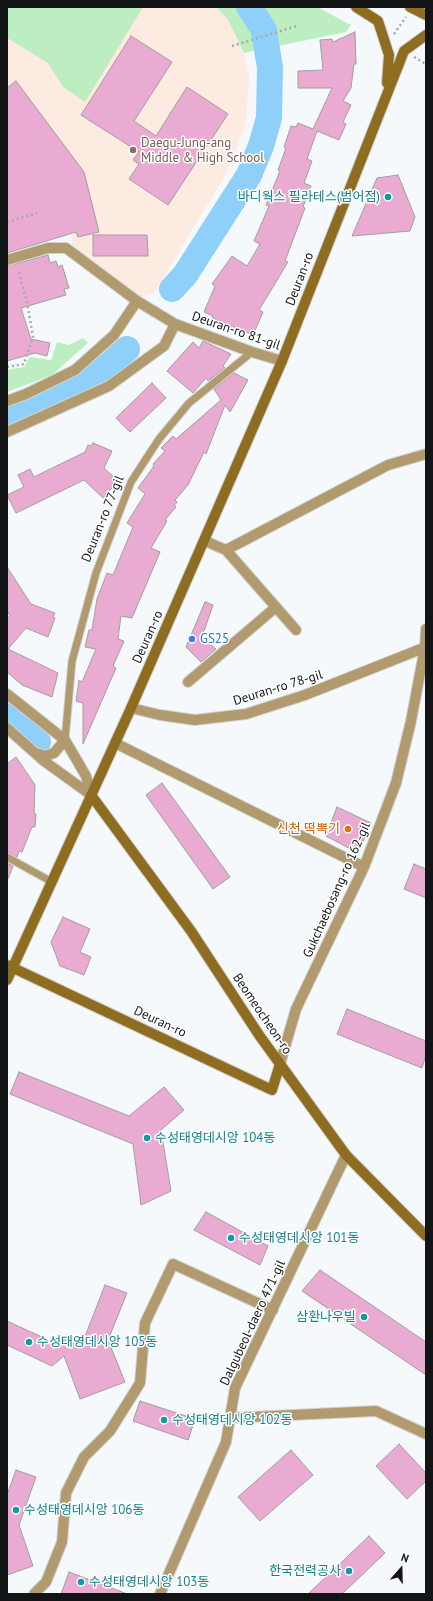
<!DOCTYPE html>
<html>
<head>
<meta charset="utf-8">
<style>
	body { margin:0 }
	#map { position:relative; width:433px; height:1601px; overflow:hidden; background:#f5f9fc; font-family:"PT Sans",sans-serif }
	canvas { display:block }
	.frame { position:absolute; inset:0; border:8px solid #131415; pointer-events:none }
	.north { position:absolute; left:381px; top:1549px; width:40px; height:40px; -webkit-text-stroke:3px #fff; paint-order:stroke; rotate:20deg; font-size:11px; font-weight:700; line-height:16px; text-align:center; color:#131415 }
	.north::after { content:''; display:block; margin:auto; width:14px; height:18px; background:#131415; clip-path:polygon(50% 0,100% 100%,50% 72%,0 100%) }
</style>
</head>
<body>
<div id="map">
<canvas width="433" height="1601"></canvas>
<div class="frame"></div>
<div class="north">N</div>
</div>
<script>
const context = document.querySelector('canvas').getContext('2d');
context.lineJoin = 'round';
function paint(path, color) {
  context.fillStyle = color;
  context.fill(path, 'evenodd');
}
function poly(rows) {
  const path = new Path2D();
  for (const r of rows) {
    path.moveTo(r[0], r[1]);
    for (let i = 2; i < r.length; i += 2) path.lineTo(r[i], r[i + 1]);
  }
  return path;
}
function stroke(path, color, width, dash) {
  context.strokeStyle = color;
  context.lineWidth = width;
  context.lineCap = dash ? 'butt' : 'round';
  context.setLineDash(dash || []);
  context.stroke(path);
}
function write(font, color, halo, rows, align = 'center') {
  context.font = font + ' "PT Sans","Noto Sans KR",sans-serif';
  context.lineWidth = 3;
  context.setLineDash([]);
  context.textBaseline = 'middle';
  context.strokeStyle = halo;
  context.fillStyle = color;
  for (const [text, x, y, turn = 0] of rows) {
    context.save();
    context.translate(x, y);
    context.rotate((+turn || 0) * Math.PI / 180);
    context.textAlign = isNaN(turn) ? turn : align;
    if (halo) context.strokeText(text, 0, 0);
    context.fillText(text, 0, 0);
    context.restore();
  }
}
paint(poly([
	[7,7,216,7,228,20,244,53,249,76,246,124,225,176,153,294,141,297,74,249,61,190,7,118]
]), '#fdeae1');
paint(poly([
	[7,7,143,7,85,102,63,87,48,63,7,38],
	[216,7,317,7,351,25,346,32,244,53,228,20],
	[83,338,88,343,52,375,7,392,7,370,24,367,30,357,51,360,57,342,69,345]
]), '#bdeec1');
stroke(poly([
	[172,289,185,275,249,175,261,146,269,118,270,68,264,30,249,7],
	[7,419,99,374,127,349],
	[7,716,38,742]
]), '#8fd0fa', 26);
const building = poly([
	[355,32,356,64,354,64,351,88,343,101,351,105,343,122,346,124,339,140,317,131,307,159,312,161,304,183,311,186,303,207,305,208,285,261,288,262,259,310,263,312,253,335,212,318,213,316,204,312,215,286,212,284,232,256,247,266,260,244,254,241,269,206,266,205,280,171,278,170,286,148,284,147,291,126,296,127,298,123,313,129,332,88,298,88,298,71,323,70,320,40,332,39,333,42,355,32],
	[131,36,172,62,134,121,156,136,187,87,228,114,168,205,129,179,139,164,133,160,139,152,81,115,131,36],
	[16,81,84,172,99,232,78,237,76,232,7,253,7,88,16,81],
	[398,175,415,217,410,231,352,236,377,178,398,175],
	[93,235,147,235,148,256,93,256,93,235],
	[48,255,50,263,56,261,58,267,62,265,69,288,64,289,66,295,21,308,31,339,50,343,47,356,35,353,7,361,7,266,48,255],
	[203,341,231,354,223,366,225,368,208,381,206,378,193,393,167,371,193,342,199,348,203,341],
	[234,373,248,380,230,412,225,405,206,454,204,452,188,485,175,500,177,502,174,506,176,507,165,520,167,521,151,548,160,552,132,618,121,616,118,639,124,641,113,666,116,668,83,744,83,703,76,701,79,680,82,682,96,649,85,647,89,630,92,630,97,599,107,573,113,575,133,527,127,523,145,494,138,488,154,466,153,464,165,451,161,448,173,436,176,439,221,400,214,389,234,373],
	[152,383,166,398,130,432,116,418,152,383],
	[93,443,112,451,104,468,118,481,103,498,84,480,16,513,7,495,24,487,18,475,30,469,34,477,85,452,88,445,91,446,93,443],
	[7,567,31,604,55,613,53,617,55,618,48,637,26,628,8,649,58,673,52,697,22,685,7,672,7,619,10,616,7,611,7,567],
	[205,602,213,605,202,637,216,649,201,662,186,647,205,602],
	[16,757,35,785,34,814,36,814,35,827,32,827,22,852,19,851,17,857,7,852,7,764,16,757],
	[162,783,230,877,213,889,146,795,162,783],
	[337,807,371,823,358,853,326,836,337,807],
	[7,863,13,866,8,879,7,879,7,863],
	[414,864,426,869,426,898,404,889,414,864],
	[63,917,90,929,80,952,91,957,84,975,60,966,51,942,63,917],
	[347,1009,426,1041,426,1055,422,1068,337,1034,347,1009],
	[19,1072,129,1116,164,1087,184,1110,161,1130,171,1191,141,1205,133,1144,10,1094,19,1072],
	[206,1212,268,1246,260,1265,194,1230,206,1212],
	[320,1270,426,1342,426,1375,302,1291,320,1270],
	[105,1285,127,1293,108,1340,125,1382,80,1399,64,1356,52,1366,7,1345,7,1321,55,1343,72,1345,86,1334,105,1285],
	[140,1401,195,1419,188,1440,133,1421,140,1401],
	[399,1444,426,1473,426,1481,407,1499,376,1466,399,1444],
	[291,1450,313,1475,260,1521,238,1497,291,1450],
	[16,1470,36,1477,19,1525,33,1566,7,1575,7,1495,16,1470],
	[369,1536,385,1553,342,1594,308,1594,369,1536],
	[69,1572,125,1593,125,1594,61,1594,69,1572]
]);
paint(building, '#eaabd2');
stroke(building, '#a19d9f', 1);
const lane = poly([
	[65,740,72,661,96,573,131,482,159,439,189,403,252,352],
	[7,857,52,882]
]);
const street = poly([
	[7,260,48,248,66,248,137,301,175,324,252,352,282,361],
	[7,401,26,394,75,370,114,335,137,301],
	[7,432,109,386,164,346,175,324],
	[205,541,226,550,388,465,426,454],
	[226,550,296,630],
	[188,682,276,607],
	[7,694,65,740,86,776,91,795],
	[131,708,160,715,195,720,246,714,305,695,426,647],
	[7,728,44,761,91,795],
	[115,743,364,867],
	[36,753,45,756,54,753,65,740],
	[280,1064,296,1009,364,867,396,783,411,721,425,647,426,629],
	[230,1418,376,1411,426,1434],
	[34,1594,46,1582,62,1542,66,1493,84,1457,110,1431,140,1383,145,1323,173,1264,273,1310],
	[160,1594,226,1442,235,1388,346,1155]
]);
const secondary = poly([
	[356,7,378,21,389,55,387,83],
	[410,7,426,15],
	[91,795,191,931,259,1035,346,1155,426,1236],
	[7,965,272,1090,280,1064],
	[7,980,131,708,282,361,404,51,426,35]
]);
stroke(lane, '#d1d4d7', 9);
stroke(street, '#d1d4d7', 12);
stroke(secondary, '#d1d4d7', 12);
stroke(poly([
	[394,34,406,17],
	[232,46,297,26],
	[414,57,426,64],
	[7,222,37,213],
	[7,367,24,364,33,337,27,302,18,269]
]), '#a6a8ab', 2.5, [2, 3]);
stroke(lane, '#b19b6e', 7);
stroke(street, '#b19b6e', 10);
stroke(secondary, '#8e6d20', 10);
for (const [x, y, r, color] of [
	[133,150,4,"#8d6e63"],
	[388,197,4,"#0f9aa8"],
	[192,639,4,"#3f7fe0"],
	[348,829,4,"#e8710a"],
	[147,1138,4,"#0f9aa8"],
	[231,1238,4,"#0f9aa8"],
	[364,1317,4,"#0f9aa8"],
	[29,1342,4,"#0f9aa8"],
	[164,1420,4,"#0f9aa8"],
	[16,1510,4,"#0f9aa8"],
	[349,1571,4,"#0f9aa8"],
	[81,1582,4,"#0f9aa8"]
]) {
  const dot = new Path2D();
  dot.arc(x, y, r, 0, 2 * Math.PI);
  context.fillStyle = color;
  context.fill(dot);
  stroke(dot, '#fff', 1.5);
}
write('13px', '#785e54', '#fff', [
	["Daegu-Jung-ang",141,143],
	["Middle & High School",141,158]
], 'left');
write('13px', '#0d838f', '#fff', [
	["바디웍스 필라테스(범어점)",380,197,"right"],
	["수성태영데시앙 104동",155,1138],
	["수성태영데시앙 101동",239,1238],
	["삼환나우빌",356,1317,"right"],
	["수성태영데시앙 105동",37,1342],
	["수성태영데시앙 102동",172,1420],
	["수성태영데시앙 106동",24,1510],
	["한국전력공사",341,1571,"right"],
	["수성태영데시앙 103동",89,1582]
], 'left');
write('13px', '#131415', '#fff', [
	["Deuran-ro",300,279,-69],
	["Deuran-ro 81-gil",236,331,19],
	["Deuran-ro 77-gil",103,519,-68],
	["Deuran-ro",148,637,-66],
	["Deuran-ro 78-gil",278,688,-17],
	["Gukchaebosang-ro 162-gil",337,890,-66],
	["Beomeocheon-ro",262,1014,56],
	["Deuran-ro",160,1022,25],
	["Dalgubeol-daero 471-gil",253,1323,-65]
]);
write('13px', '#366cbe', '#fff', [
	["GS25",200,639]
], 'left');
write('13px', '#c56008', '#fff', [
	["신천 떡뽁기",340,829]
], 'right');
</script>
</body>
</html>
